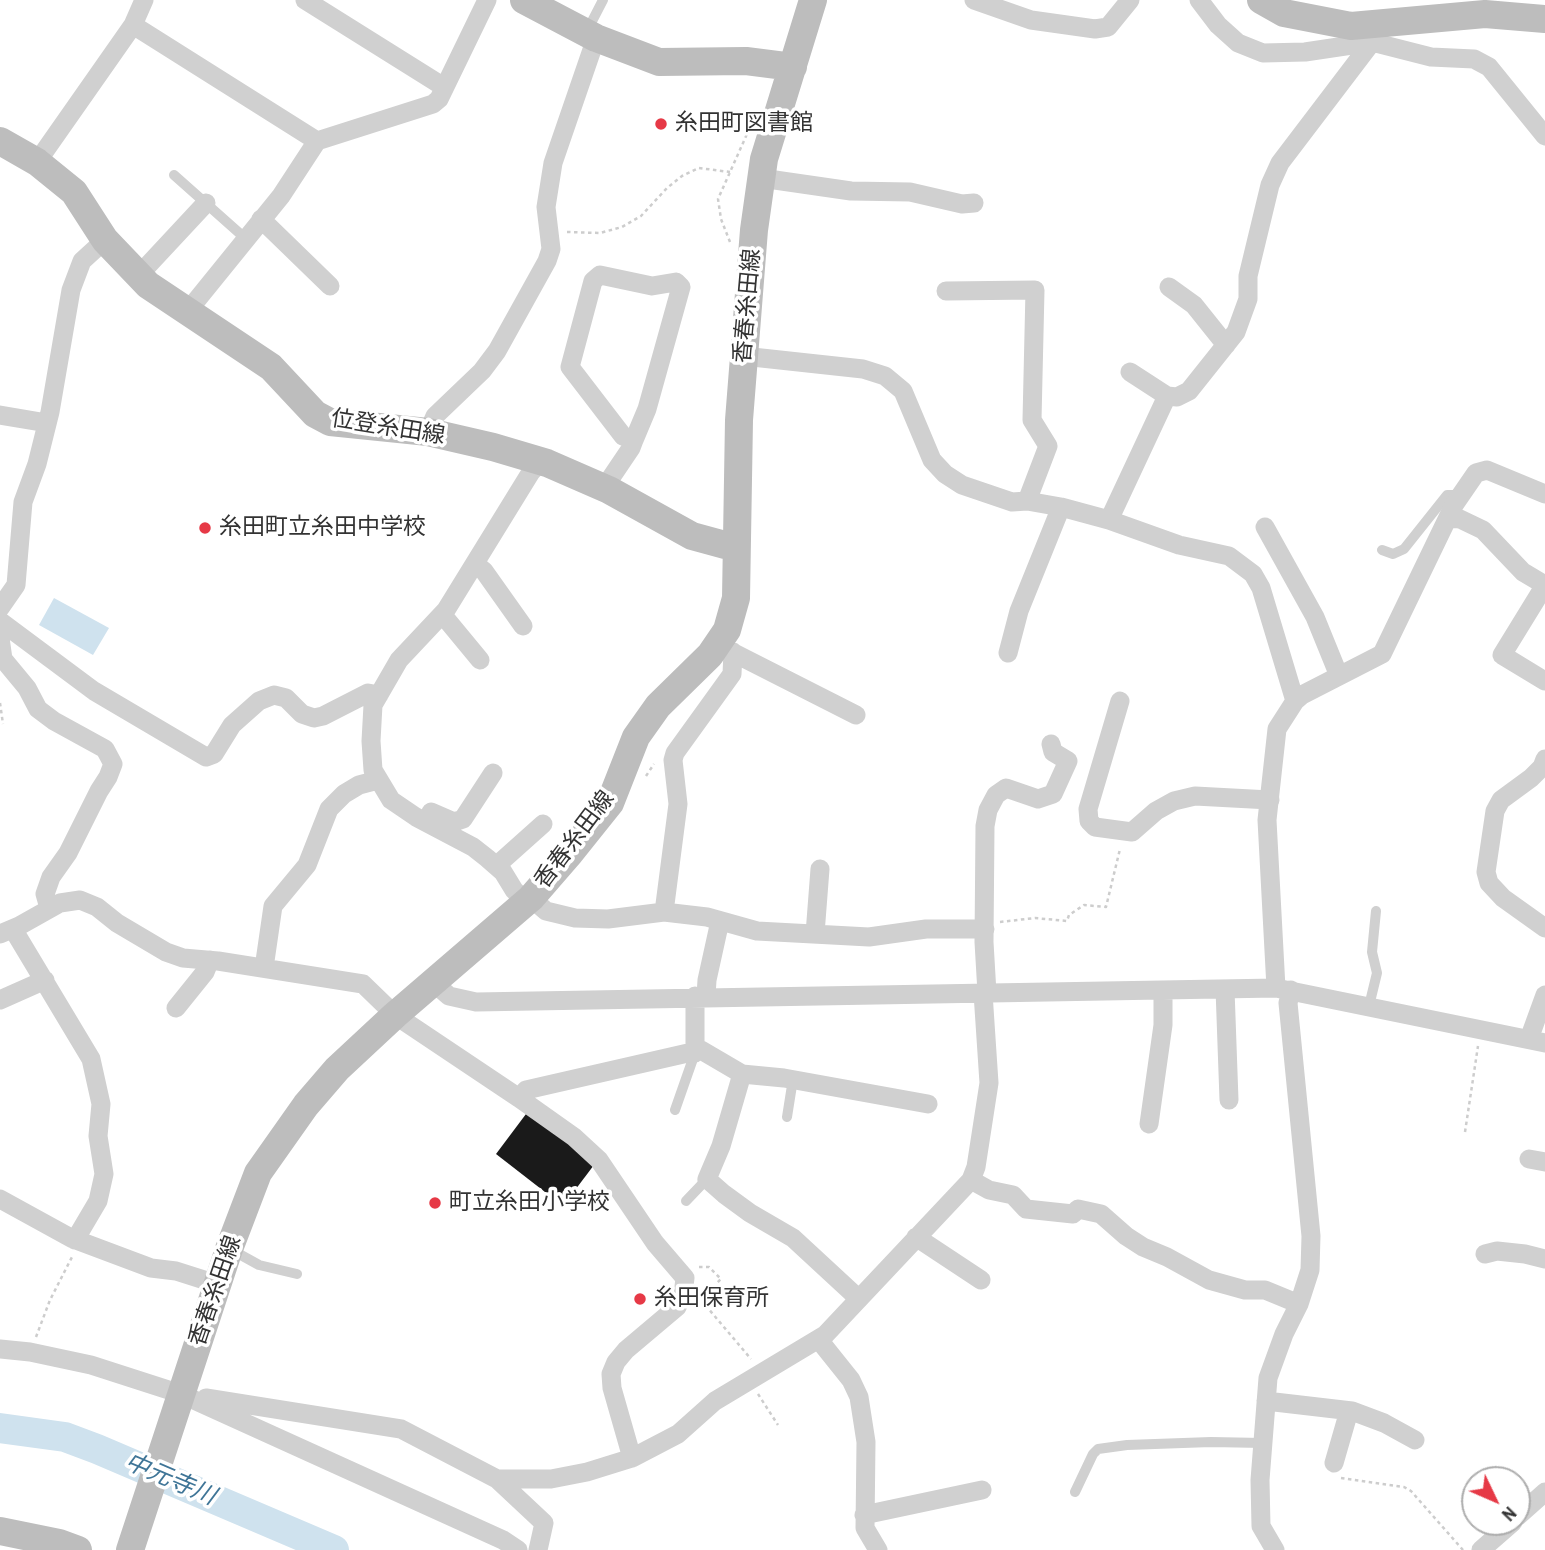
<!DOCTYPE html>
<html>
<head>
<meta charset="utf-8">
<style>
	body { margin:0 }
	#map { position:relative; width:1545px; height:1550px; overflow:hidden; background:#fff; font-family:"Archivo Narrow",sans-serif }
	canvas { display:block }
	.north { position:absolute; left:1461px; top:1466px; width:70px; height:70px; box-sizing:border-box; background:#fff; border:2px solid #adadad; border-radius:50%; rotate:134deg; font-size:19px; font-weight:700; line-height:28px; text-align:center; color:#333 }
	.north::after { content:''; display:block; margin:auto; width:24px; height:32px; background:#e63946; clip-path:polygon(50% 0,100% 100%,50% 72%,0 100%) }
</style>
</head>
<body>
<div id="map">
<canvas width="1545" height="1550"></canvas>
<div class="north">N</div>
</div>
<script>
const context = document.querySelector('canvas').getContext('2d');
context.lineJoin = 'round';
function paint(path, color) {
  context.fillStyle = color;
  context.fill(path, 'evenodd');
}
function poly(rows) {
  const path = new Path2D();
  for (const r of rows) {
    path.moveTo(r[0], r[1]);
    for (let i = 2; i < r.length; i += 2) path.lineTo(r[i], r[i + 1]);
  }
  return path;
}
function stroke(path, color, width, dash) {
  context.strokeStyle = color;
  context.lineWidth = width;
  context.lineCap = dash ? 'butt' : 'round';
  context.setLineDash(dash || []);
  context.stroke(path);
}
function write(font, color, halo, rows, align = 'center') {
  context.font = font + ' "Archivo Narrow","Noto Sans JP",sans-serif';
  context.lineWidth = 7;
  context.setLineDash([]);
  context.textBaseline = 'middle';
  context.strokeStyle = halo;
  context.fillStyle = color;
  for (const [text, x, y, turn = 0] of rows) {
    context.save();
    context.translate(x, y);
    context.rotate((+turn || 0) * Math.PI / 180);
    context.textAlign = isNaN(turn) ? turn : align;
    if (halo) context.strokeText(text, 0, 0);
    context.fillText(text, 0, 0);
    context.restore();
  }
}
paint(poly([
	[54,598,109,628,93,655,39,625]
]), '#cfe2ee');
stroke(poly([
	[0,1428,65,1437,97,1449,334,1550]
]), '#cfe2ee', 30);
paint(poly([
	[529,1110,597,1161,563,1206,496,1154]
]), '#1a1a1a');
stroke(poly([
	[567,232,600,233,622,227,641,216,667,188,682,176,699,168,730,172],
	[730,242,721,219,718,199,747,134],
	[0,703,3,724],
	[646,776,654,764],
	[1000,922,1035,918,1067,921,1069,915,1084,905,1106,907,1120,849],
	[1465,1132,1478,1046],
	[699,1267,709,1267,721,1279,701,1299],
	[701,1300,751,1359],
	[36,1337,50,1300,72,1257],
	[758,1394,778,1425],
	[1341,1478,1404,1487,1411,1491,1463,1550]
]), '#cdcdcd', 2.5, [3.5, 3.5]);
stroke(poly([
	[587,31,603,0],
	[174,175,246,239],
	[1382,550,1393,554,1404,549,1447,495,1460,495],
	[1369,1006,1377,973,1372,952,1376,911],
	[675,1110,695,1053],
	[787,1117,793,1079],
	[686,1201,707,1179],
	[230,1249,259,1265,297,1274],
	[1075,1492,1093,1454,1098,1449,1127,1445,1211,1442,1263,1443]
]), '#d0d0d0', 10);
stroke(poly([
	[305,0,444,87],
	[974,0,1031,20,1095,29,1108,27,1130,0],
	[1199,0,1218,25,1238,43,1263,53,1305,52,1372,42,1431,57,1474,59,1489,67,1545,136],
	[133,25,317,141],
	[37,162,133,25,144,0],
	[761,178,851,191,910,192,962,204,974,203],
	[261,219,330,286],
	[138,276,206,203],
	[1169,287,1194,305,1226,345],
	[946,291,1035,290,1032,420,1048,446,1027,501],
	[187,312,281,196,317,141,433,104,439,99,487,0],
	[743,356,863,369,885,376,903,391,932,460,945,474,962,485,1012,502,1027,501,1061,507,1109,520,1179,545,1229,556,1253,574,1261,588,1295,701],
	[1130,372,1167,396],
	[0,415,47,423],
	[428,432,435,416,482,371,497,351,547,261,551,249,546,207,553,163,596,38],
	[604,488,631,448,634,440,647,409,681,287,676,282,652,286,600,275,593,281,570,367,623,436,634,440],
	[1448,518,1460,519,1483,530,1523,572,1545,585,1502,655,1545,681],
	[1109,520,1167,396,1177,397,1189,391,1236,332,1248,299,1248,276,1270,185,1280,163,1372,42,1380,25],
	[1265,527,1315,617,1339,676],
	[475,564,484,571,523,626],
	[0,608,16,585,23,502,37,464,50,412,71,290,82,261,105,240],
	[442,614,480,660],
	[0,621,94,691,206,757,214,754,232,725,259,701,274,695,286,698,302,714,314,718,323,716,368,693,379,695],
	[0,638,3,659,27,688,38,709,54,721,105,749,113,764,108,777,99,791,68,853,51,877,45,894,49,908],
	[724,648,856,715],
	[1008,653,1019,611,1061,507],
	[1120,701,1088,809,1089,821,1095,827,1132,832,1156,811,1174,801,1195,796,1270,800],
	[1545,759,1542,767,1531,778,1501,800,1495,811,1486,872,1489,883,1503,898,1545,928],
	[431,812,454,822,463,819,493,773],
	[496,866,543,824],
	[531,898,546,911,575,918,608,919,664,912,707,917,757,931,869,937,926,929,985,929],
	[526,902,514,890,503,872,487,858,473,847,416,817,391,800,373,770,371,741,373,705,399,660,446,610,531,472,541,461],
	[664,912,678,804,673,760,675,753,732,674,733,652],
	[13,929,91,1059,101,1104,98,1136,104,1174,98,1201,75,1240],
	[0,934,19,926,60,903,80,900,97,907,117,923,166,952,183,958,218,961,363,984,395,1015,519,1098,526,1090,701,1050,742,1074,784,1078,928,1104],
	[815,934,820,869],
	[264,968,273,906,307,865,329,809,344,794,359,785,378,780],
	[434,983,449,996,476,1002,1276,988,1545,1043],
	[1276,988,1267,820,1277,729,1295,701,1302,695,1382,654,1454,505,1476,473,1487,470,1545,494],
	[1225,989,1229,1100],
	[987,993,984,942,985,826,988,810,996,795,1006,788,1038,799,1053,794,1068,761,1053,752,1051,744],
	[706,996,707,980,720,921],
	[0,1000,45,980],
	[176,1008,205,972,210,960],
	[1529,1039,1545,995],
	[695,1053,695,996],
	[742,1074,721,1146,707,1179,724,1194,750,1213,793,1238,859,1299],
	[519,1098,574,1137,599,1160,655,1243,685,1278,683,1295,677,1307,626,1350,616,1362,611,1374,612,1388,632,1458],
	[1149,1124,1163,1025,1163,990],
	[1529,1159,1545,1162],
	[971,1180,989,1190,1013,1195,1026,1209,1073,1214,1078,1209,1101,1214,1126,1236,1143,1247,1167,1257,1209,1280,1245,1290,1265,1290,1299,1304],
	[0,1199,71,1238,151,1268,176,1271,220,1285],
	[916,1237,981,1280],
	[1485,1254,1497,1251,1525,1254,1545,1259],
	[819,1340,851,1380,859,1397,866,1442,865,1528,878,1550],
	[0,1349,30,1352,91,1365,181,1394,503,1540,518,1550],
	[206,1398,401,1429,497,1479,544,1523,538,1550],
	[1266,1401,1352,1411,1384,1423,1415,1440],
	[1334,1463,1349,1411],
	[497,1479,551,1479,587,1472,632,1458,678,1434,715,1401,825,1335,971,1180,976,1167,989,1083,983,993],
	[864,1515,982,1490],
	[1517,1517,1545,1492],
	[1275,1550,1261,1526,1260,1480,1268,1378,1284,1334,1299,1304,1310,1270,1311,1236,1288,1003,1291,990],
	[1481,1550,1513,1522]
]), '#d0d0d0', 19);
stroke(poly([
	[524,0,596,38,659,62,746,61,793,67],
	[1261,0,1284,13,1351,26,1485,14,1545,19],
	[0,141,37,162,74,192,105,240,148,285,271,367,315,414,330,422,428,432,493,447,547,463,609,490,692,536,736,548],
	[0,1531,59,1543,78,1550],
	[130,1550,229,1249,258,1173,306,1105,337,1069,395,1015,531,898,570,853,610,803,636,737,658,706,710,655,727,630,736,598,739,420,754,230,764,159,813,0]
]), '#bdbdbd', 28);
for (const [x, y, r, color] of [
	[661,124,7,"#e63946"],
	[205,528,7,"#e63946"],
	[435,1203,7,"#e63946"],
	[640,1299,7,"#e63946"]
]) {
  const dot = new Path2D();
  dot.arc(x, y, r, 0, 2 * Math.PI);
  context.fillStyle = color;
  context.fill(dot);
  stroke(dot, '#fff', 2.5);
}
write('23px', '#333', '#fff', [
	["糸田町図書館",675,124],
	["糸田町立糸田中学校",219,528],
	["町立糸田小学校",449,1203],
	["糸田保育所",654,1299]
], 'left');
write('23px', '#333', '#fff', [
	["香春糸田線",748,306,-85],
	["位登糸田線",388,428,9],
	["香春糸田線",575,840,-53],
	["香春糸田線",216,1291,-71]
]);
write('italic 24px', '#3f7597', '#fff', [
	["中元寺川",170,1480,23]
]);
</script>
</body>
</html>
